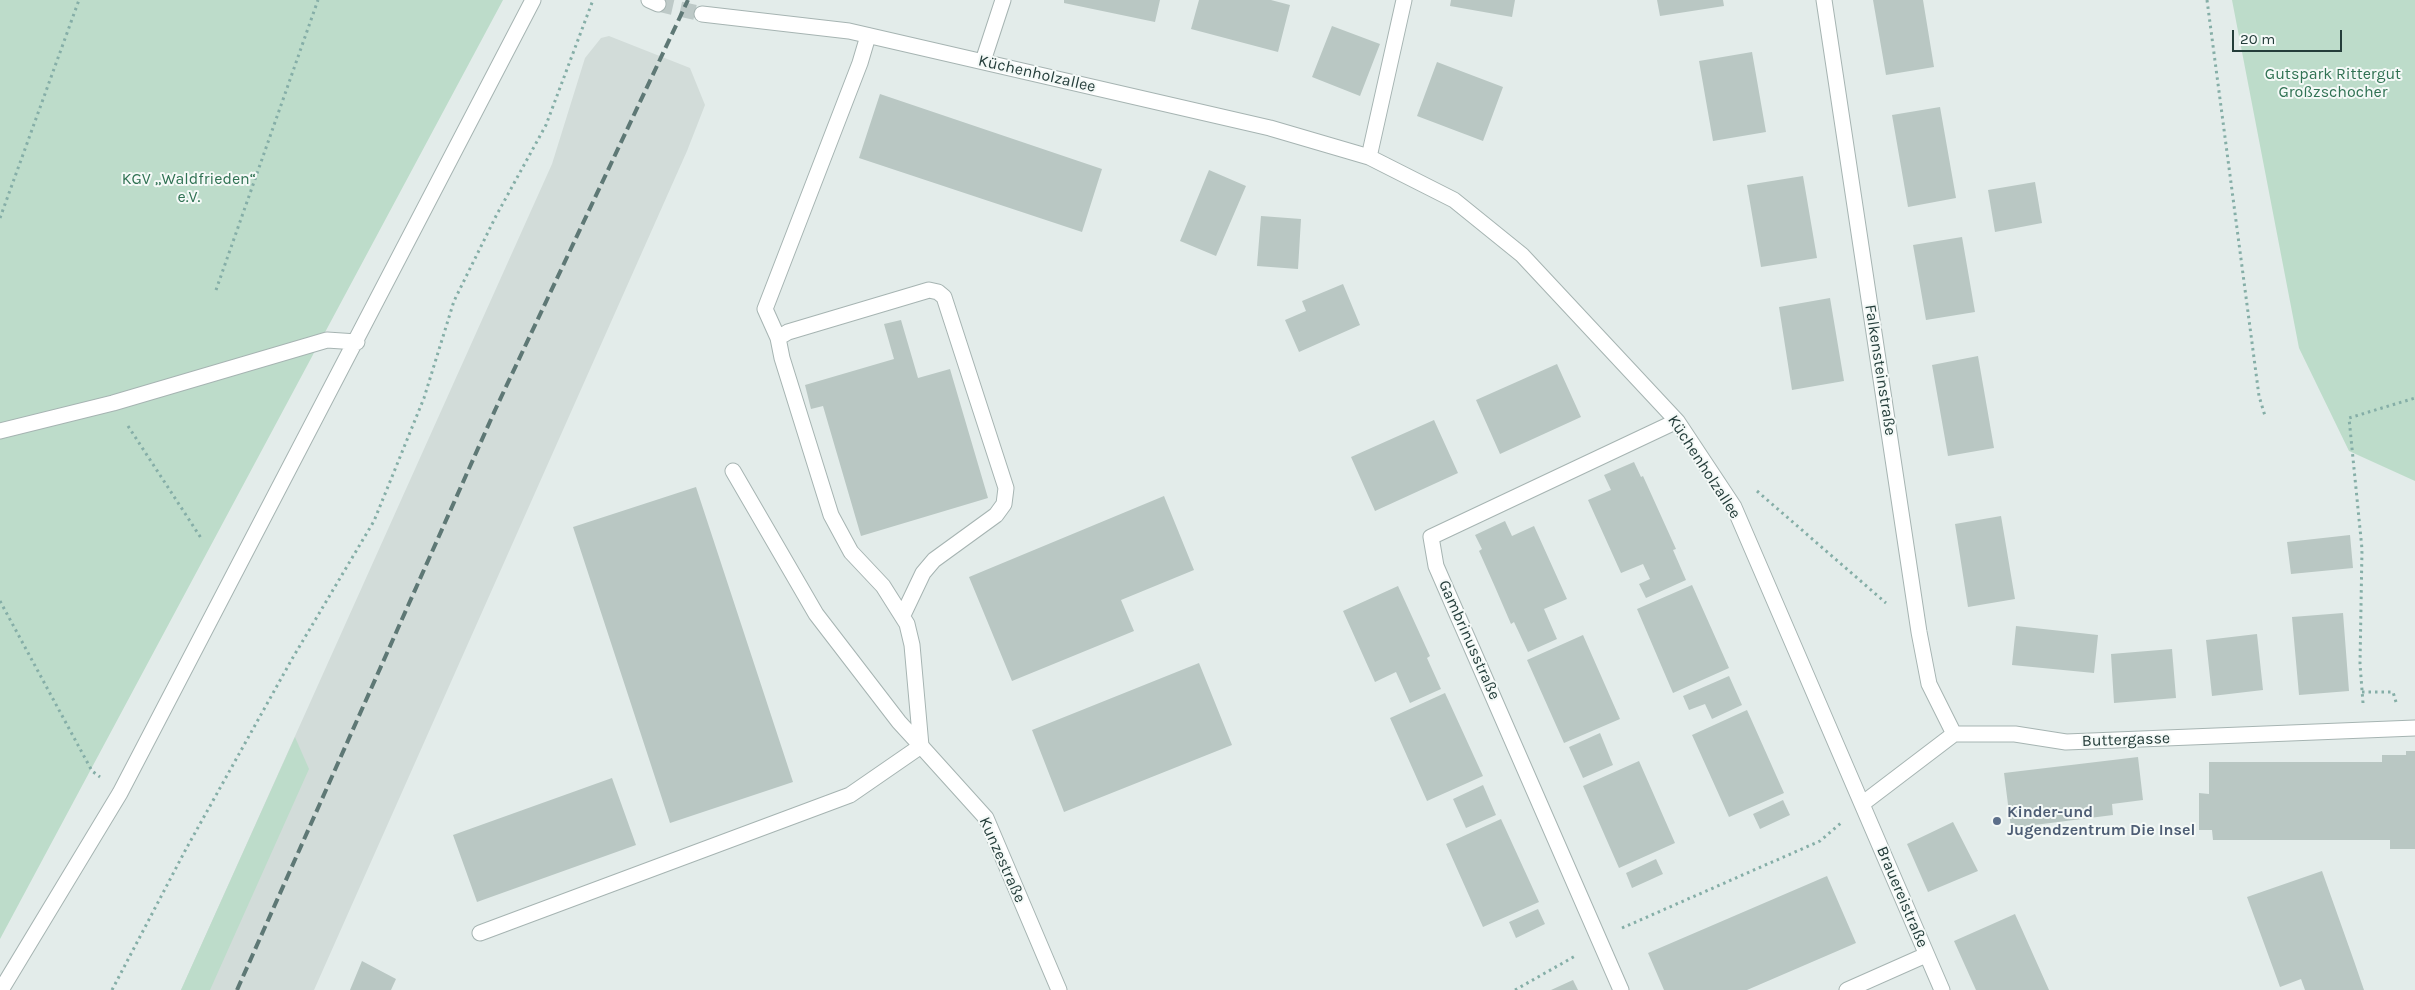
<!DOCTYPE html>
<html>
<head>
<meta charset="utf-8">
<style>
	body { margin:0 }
	#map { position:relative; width:2415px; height:990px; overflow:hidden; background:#e3ecea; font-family:Karla,sans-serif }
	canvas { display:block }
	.scale { position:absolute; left:2232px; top:30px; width:110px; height:22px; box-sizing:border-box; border:2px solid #243d3a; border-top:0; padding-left:6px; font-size:15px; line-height:18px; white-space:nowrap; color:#243d3a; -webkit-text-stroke:4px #f4f9f7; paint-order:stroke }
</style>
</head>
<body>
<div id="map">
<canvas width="2415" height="990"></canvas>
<div class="scale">20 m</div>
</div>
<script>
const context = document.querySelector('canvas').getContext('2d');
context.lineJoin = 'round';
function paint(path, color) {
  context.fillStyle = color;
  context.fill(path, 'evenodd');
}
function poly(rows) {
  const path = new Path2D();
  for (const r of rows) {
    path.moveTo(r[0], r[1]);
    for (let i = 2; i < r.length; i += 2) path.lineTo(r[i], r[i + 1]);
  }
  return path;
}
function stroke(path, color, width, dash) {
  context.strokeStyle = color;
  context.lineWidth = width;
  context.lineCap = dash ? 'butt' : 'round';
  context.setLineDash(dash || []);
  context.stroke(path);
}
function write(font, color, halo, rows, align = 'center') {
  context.font = font + ' Karla,sans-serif';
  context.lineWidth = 4;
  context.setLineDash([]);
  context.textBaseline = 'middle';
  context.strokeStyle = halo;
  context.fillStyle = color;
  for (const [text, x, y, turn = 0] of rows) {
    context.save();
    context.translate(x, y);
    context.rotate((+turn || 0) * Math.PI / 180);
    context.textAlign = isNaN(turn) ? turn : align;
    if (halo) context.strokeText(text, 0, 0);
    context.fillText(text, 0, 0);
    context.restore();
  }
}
paint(poly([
	[609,36,690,68,705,105,687,151,314,990,181,990,552,164,585,58,601,38]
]), '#d2dcd9');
paint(poly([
	[0,0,503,0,0,939],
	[2232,0,2415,0,2415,481,2349,451,2299,348],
	[295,737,309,769,210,990,181,990]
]), '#bddcca');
paint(poly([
	[1064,0,1160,0,1155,22,1064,3],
	[1199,0,1271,0,1290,5,1278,52,1191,29],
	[1451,0,1515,0,1512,17,1450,6],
	[1657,0,1723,0,1724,6,1660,16],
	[1873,0,1923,0,1934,67,1886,75],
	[1332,26,1380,44,1360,96,1312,77],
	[1752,52,1766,132,1713,141,1699,61],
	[1437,62,1503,87,1483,141,1417,116],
	[880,94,1102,169,1082,232,859,158],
	[1940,107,1956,198,1908,207,1892,115],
	[1209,170,1246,186,1216,256,1180,241],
	[1803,176,1817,258,1761,267,1747,185],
	[2035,182,2042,223,1995,232,1988,190],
	[1261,216,1301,219,1298,269,1257,266],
	[1962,237,1975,312,1926,320,1913,245],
	[1343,284,1360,325,1299,352,1285,320,1306,311,1302,301],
	[1830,298,1844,381,1792,390,1779,307],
	[901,320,918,378,950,369,988,498,861,536,823,406,811,409,805,385,894,359,884,324],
	[1978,356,1994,448,1948,456,1932,365],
	[1557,364,1581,417,1500,454,1476,400],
	[1434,420,1458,473,1375,511,1351,457],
	[1634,462,1641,477,1643,476,1676,549,1673,550,1686,580,1646,598,1639,584,1650,579,1643,564,1621,573,1588,500,1611,490,1604,475],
	[696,487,793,782,670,823,573,527],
	[1164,496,1194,570,1121,600,1134,631,1012,681,969,577],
	[2001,516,2015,599,1968,607,1955,524],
	[1505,521,1512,536,1534,526,1567,599,1544,609,1557,639,1528,652,1514,622,1511,624,1495,587,1479,551,1482,549,1475,535],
	[2350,535,2353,568,2291,574,2287,542],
	[1692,585,1729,668,1673,693,1637,609],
	[1398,586,1430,656,1427,658,1441,689,1410,703,1396,672,1375,682,1343,611],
	[2343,613,2349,691,2299,695,2292,617],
	[2016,626,2098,635,2094,673,2012,665],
	[2257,634,2263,690,2212,696,2206,640],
	[1583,635,1620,719,1564,743,1527,660],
	[2172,649,2176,698,2114,703,2111,654],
	[1199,663,1232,745,1064,812,1032,730],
	[1729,676,1742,705,1712,719,1705,704,1689,710,1683,696],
	[1445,693,1483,776,1427,801,1390,718],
	[1747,710,1784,793,1729,817,1692,735],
	[1600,733,1613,765,1583,778,1569,747],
	[2406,751,2415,751,2415,849,2390,849,2390,840,2213,840,2212,830,2199,830,2199,793,2209,794,2209,762,2382,762,2382,755,2406,755],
	[2138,757,2143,800,2112,804,2113,815,2011,828,2004,773],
	[1639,761,1675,843,1619,868,1583,786],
	[612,778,636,845,477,902,453,835],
	[1483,785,1496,815,1466,828,1453,799],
	[1783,800,1790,815,1760,829,1753,814],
	[1501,819,1539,902,1483,927,1446,844],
	[1953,822,1978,871,1928,892,1907,844],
	[1656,859,1663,874,1632,888,1626,873],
	[2322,871,2354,961,2364,990,2305,990,2301,979,2280,987,2247,897],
	[1827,876,1856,943,1747,990,1664,990,1648,953],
	[1538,909,1545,924,1516,938,1509,922],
	[2015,914,2049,990,1976,990,1954,941],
	[362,961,396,979,391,990,350,990],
	[1573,980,1578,990,1551,990]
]), '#b9c7c3');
stroke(poly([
	[658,4,702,14]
]), '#bdc9c7', 15, [15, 8]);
const lane = poly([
	[778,338,765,309,860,63,868,36],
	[0,431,113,403,327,340,357,342],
	[733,471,816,614,899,722,921,746],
	[903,615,923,573,934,560,996,515,1004,504,1006,488,944,297,938,292,929,290,788,332,778,338,782,358,831,515,851,552,883,586,907,624,912,645,921,746],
	[480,933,850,795,921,746],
	[1,990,120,793,533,0]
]);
const street = poly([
	[649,0,658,4],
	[1824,0,1919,632,1929,684,1954,734],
	[702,14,849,31,1270,128,1369,157,1454,200,1522,255,1677,421,1734,507,1942,990],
	[983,61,1003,0],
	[1369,157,1404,0],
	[921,746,986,818,1059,990],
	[1862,804,1954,734,2015,734,2066,742,2415,728],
	[1621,990,1436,566,1431,537,1677,421],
	[1847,990,1926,955]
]);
stroke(lane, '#a6b4b2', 17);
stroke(street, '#a6b4b2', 17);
stroke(poly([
	[2207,0,2259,396,2265,416],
	[0,218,79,0],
	[216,290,318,0],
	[128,426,201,538],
	[1757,491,1886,603],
	[0,601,92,771,100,777],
	[2362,692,2393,692,2396,702],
	[2363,703,2360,664,2362,549,2349,418,2415,398],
	[1622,928,1820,841,1841,823],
	[112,990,186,849,292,659,374,521,424,398,454,301,496,216,546,125,593,0],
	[1515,990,1577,955]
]), '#85aea7', 3, [2.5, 4]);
stroke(lane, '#fff', 15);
stroke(street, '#fff', 15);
stroke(poly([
	[237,990,496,408,688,0]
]), '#5e7875', 4, [10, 5]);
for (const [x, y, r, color] of [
	[1997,821,5,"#5c6f8a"]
]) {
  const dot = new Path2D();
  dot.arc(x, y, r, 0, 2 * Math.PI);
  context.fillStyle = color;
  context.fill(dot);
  stroke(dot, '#f4f9f7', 2);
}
write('16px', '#243d3a', '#f4f9f7', [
	["Küchenholzallee",1037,74,13],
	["Falkensteinstraße",1880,370,81],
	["Küchenholzallee",1704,467,57],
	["Gambrinusstraße",1469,640,66],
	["Buttergasse",2126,740,-2],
	["Kunzestraße",1002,860,66],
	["Brauereistraße",1902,897,67]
]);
write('16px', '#307253', '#f4f9f7', [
	["Gutspark Rittergut",2333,74],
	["Großzschocher",2333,92],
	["KGV „Waldfrieden“",189,179],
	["e.V.",189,197]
]);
write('bold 16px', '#4e5e75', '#f4f9f7', [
	["Kinder-und",2007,812],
	["Jugendzentrum Die Insel",2007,830]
], 'left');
</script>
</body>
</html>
